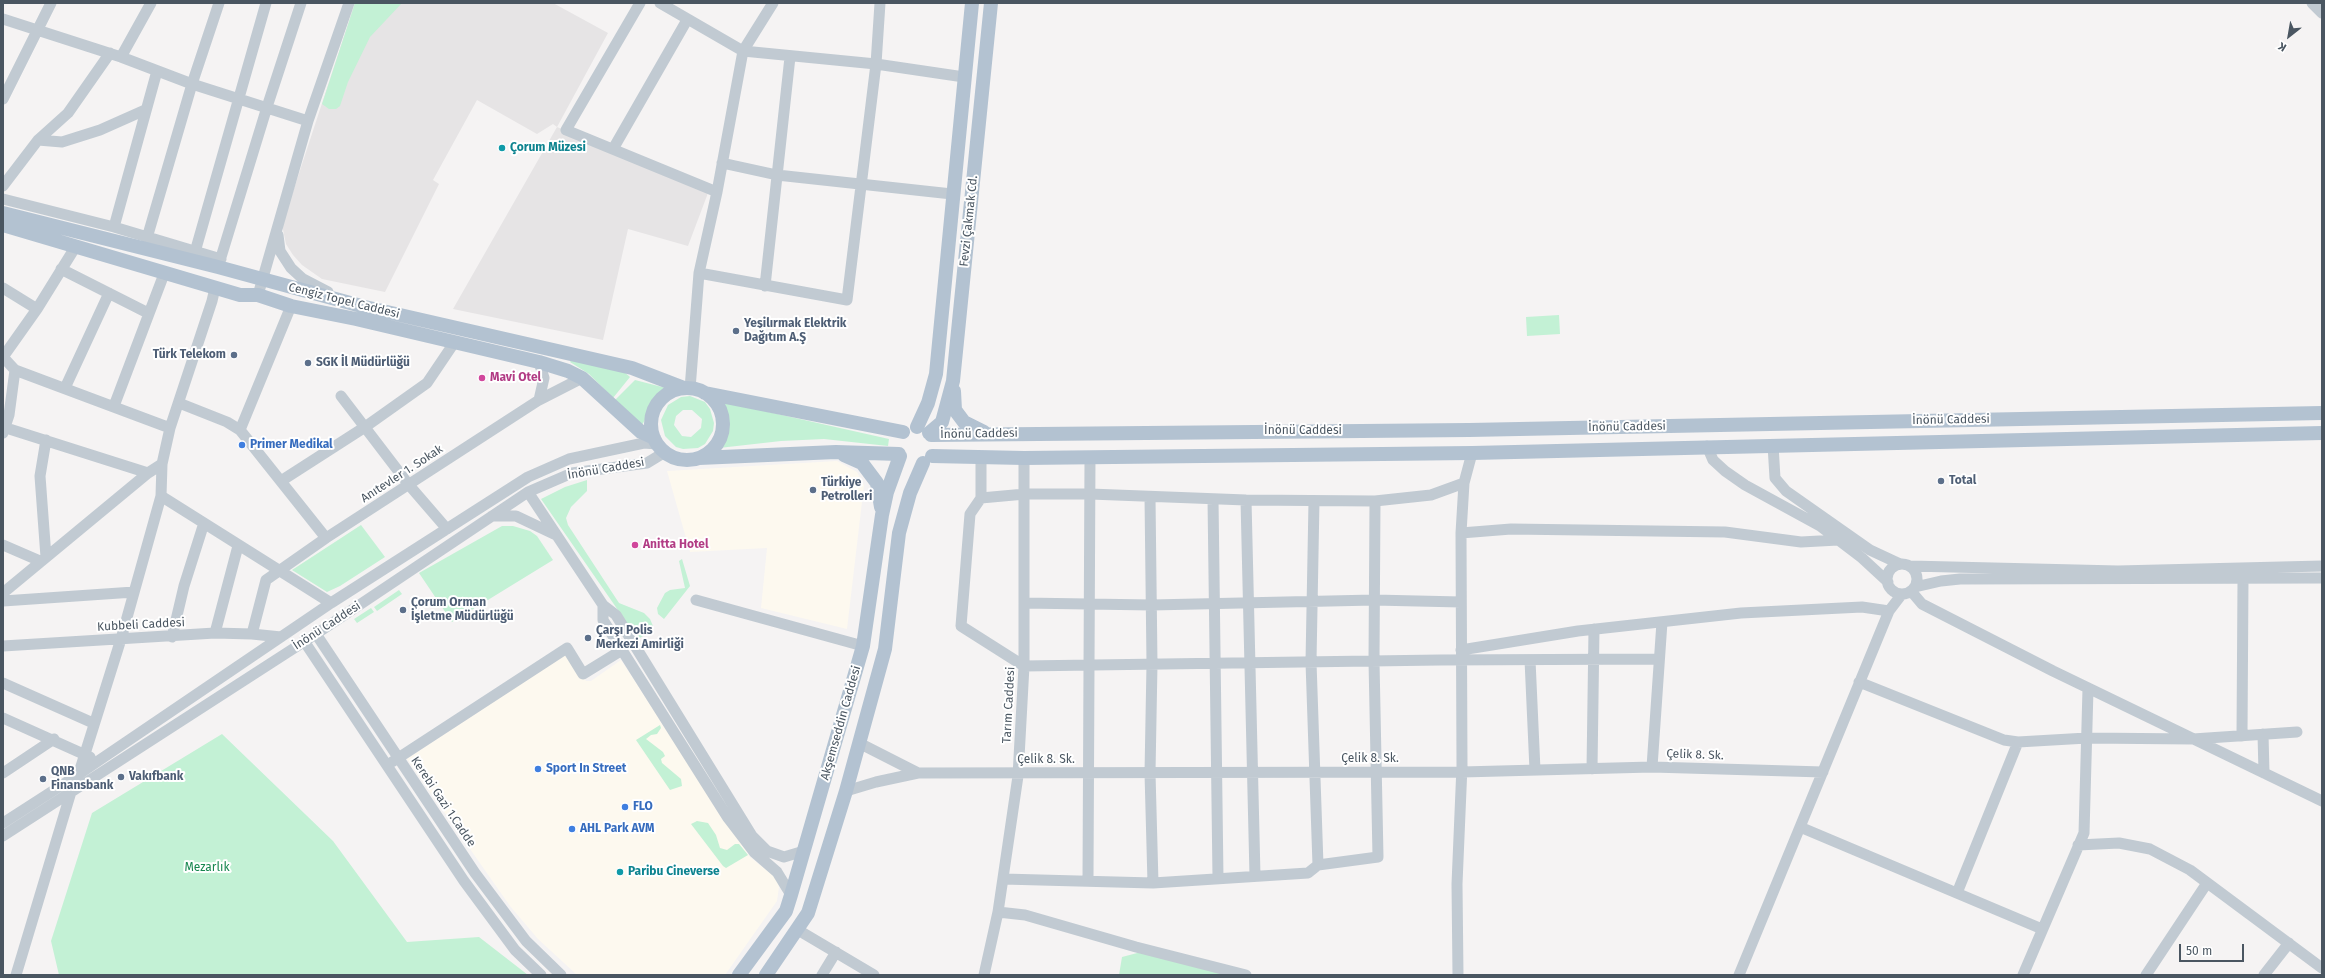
<!DOCTYPE html>
<html>
<head>
<meta charset="utf-8">
<style>
	body { margin:0 }
	#map { position:relative; width:2325px; height:978px; overflow:hidden; background:#f5f3f3; font-family:"Fira Sans",sans-serif }
	canvas { display:block }
	.frame { position:absolute; inset:0; border:4px solid #4a5661; pointer-events:none }
	.north { position:absolute; left:2269px; top:16px; width:40px; height:40px; -webkit-text-stroke:3px #fff; paint-order:stroke; rotate:211deg; font-size:11px; font-weight:700; line-height:16px; text-align:center; color:#4a5661 }
	.north::after { content:''; display:block; margin:auto; width:14px; height:18px; background:#4a5661; clip-path:polygon(50% 0,100% 100%,50% 72%,0 100%) }
	.scale { position:absolute; left:2179px; top:944px; width:65px; height:18px; box-sizing:border-box; border:2px solid #4a5661; border-top:0; padding-left:5px; font-size:12px; line-height:14px; white-space:nowrap; color:#4a5661; -webkit-text-stroke:3px #fff; paint-order:stroke }
</style>
</head>
<body>
<div id="map">
<canvas width="2325" height="978"></canvas>
<div class="frame"></div>
<div class="north">K</div>
<div class="scale">50 m</div>
</div>
<script>
const context = document.querySelector('canvas').getContext('2d');
context.lineJoin = 'round';
function paint(path, color) {
  context.fillStyle = color;
  context.fill(path, 'evenodd');
}
function poly(rows) {
  const path = new Path2D();
  for (const r of rows) {
    if (r.length === 3) {
      path.moveTo(r[0] + r[2], r[1]);
      path.arc(r[0], r[1], r[2], 0, 2 * Math.PI);
      continue;
    }
    path.moveTo(r[0], r[1]);
    for (let i = 2; i < r.length; i += 2) path.lineTo(r[i], r[i + 1]);
  }
  return path;
}
function stroke(path, color, width, dash) {
  context.strokeStyle = color;
  context.lineWidth = width;
  context.lineCap = dash ? 'butt' : 'round';
  context.setLineDash(dash || []);
  context.stroke(path);
}
function write(font, color, halo, rows, align = 'center') {
  context.font = font + ' "Fira Sans",sans-serif';
  context.lineWidth = 4;
  context.setLineDash([]);
  context.textBaseline = 'middle';
  context.strokeStyle = halo;
  context.fillStyle = color;
  for (const [text, x, y, turn = 0] of rows) {
    context.save();
    context.translate(x, y);
    context.rotate((+turn || 0) * Math.PI / 180);
    context.textAlign = isNaN(turn) ? turn : align;
    if (halo) context.strokeText(text, 0, 0);
    context.fillText(text, 0, 0);
    context.restore();
  }
}
paint(poly([
	[837,461,857,472,864,485,847,629,761,608,767,548,690,552,667,471],
	[566,654,586,681,591,681,621,660,750,857,776,878,779,887,777,901,725,975,577,975,538,939,510,906,407,759]
]), '#fdf9ef');
paint(poly([
	[355,3,553,3,608,33,557,127,708,193,688,246,628,229,603,340,453,309,557,127,553,124,537,134,477,100,433,180,439,184,385,292,322,279,302,265,293,255,286,244,282,225]
]), '#e6e4e5');
paint(poly([
	[355,3,402,3,370,37,348,82,340,106,336,109,329,109,322,104],
	[1559,315,1560,334,1527,336,1526,317],
	[572,359,622,370,630,377,613,398,589,374,570,362],
	[635,380,666,388,655,402,642,425,615,400],
	[690,396,705,402,710,409,714,423,713,431,705,444,698,448,683,449,676,447,665,436,661,420,668,405,681,397],
	[683,410,692,410,702,419,701,428,691,437,682,436,674,425,676,416],
	[724,402,889,439,888,446,824,439,781,441,719,448,725,432,727,417],
	[587,480,587,491,571,507,566,518,568,525,619,603,644,613,650,619,653,626,648,633,638,639,541,499,565,487],
	[361,525,385,557,340,586,327,592,292,570],
	[502,526,513,526,530,531,537,536,553,560,452,622,419,573],
	[682,559,690,586,664,619,658,614,657,608,665,593,670,590,685,588,679,561],
	[399,590,402,594,377,611,374,607],
	[371,608,374,612,357,623,354,619],
	[660,725,661,728,657,734,651,735,646,739,663,752,665,756,661,759,662,763,681,779,682,786,670,790,636,740],
	[222,734,333,841,407,942,479,937,528,975,59,975,51,941,92,813],
	[697,821,708,823,716,835,720,848,727,850,735,844,739,844,748,855,726,868,723,866,691,824],
	[1141,952,1230,975,1119,975,1122,957]
]), '#c3f1d5');
stroke(poly([
	[640,3,566,130,717,192],
	[660,3,743,51,876,64,964,77],
	[2312,3,2322,13],
	[3,19,121,57,192,84,308,121],
	[121,57,151,3],
	[3,99,51,3],
	[38,140,62,142,100,130,145,110],
	[613,149,687,20],
	[722,163,777,175,952,194],
	[3,186,38,140,68,113,110,53],
	[3,199,114,227,221,259],
	[114,227,157,71],
	[278,235,280,251,291,268,303,279,328,292],
	[147,238,192,84,219,3],
	[195,252,266,3],
	[218,267,267,107,301,3],
	[61,269,148,313],
	[699,273,847,300,876,64,880,3],
	[765,286,790,57],
	[3,288,37,309],
	[258,295,308,121,349,3],
	[3,357,15,370,170,428],
	[3,357,37,309,76,246],
	[539,362,544,378,539,400],
	[65,388,109,293],
	[690,389,699,273,717,192,743,51,773,3],
	[341,396,409,485,447,529],
	[179,403,227,422,240,430,326,538],
	[114,406,164,274],
	[3,427,148,473],
	[240,430,291,306],
	[3,433,9,415,15,370],
	[1773,445,1775,478,1786,491,1870,550,1900,564],
	[1707,446,1713,460,1725,471,1745,485,1820,526,1862,558,1888,582],
	[981,457,981,498],
	[281,481,365,427,427,383,454,343],
	[1464,483,1431,495,1375,501,1246,500,1090,494,1025,494,981,498,970,514,961,626,1024,666,1440,660,1659,659],
	[528,492,603,605,616,615,752,836,767,851,784,857,804,851],
	[161,496,331,603],
	[1150,497,1152,664,1150,773,1153,883],
	[1213,499,1218,878],
	[1246,500,1255,876],
	[1314,501,1311,662,1318,865],
	[492,516,516,516,554,534],
	[1461,533,1511,529,1725,532,1801,542,1838,540],
	[3,545,40,561],
	[46,557,40,476,46,440],
	[1902,579,15],
	[1910,566,2118,571,2322,566],
	[1915,587,1941,581,1960,579,2322,578],
	[1911,591,1922,604,2053,671,2322,801],
	[3,593,148,473,162,464],
	[696,600,863,646],
	[3,601,134,592],
	[1024,603,1152,605,1374,600,1461,602],
	[603,605,603,620,728,818,754,852,777,872,791,895],
	[215,633,238,546],
	[252,634,266,580,326,538,539,400,582,378],
	[316,634,475,873,526,941,561,975],
	[172,637,184,586,204,523],
	[304,641,464,881,515,950,541,975],
	[3,646,215,633,252,634,281,637],
	[1461,650,1578,631,1741,613,1862,607,1889,611],
	[1530,660,1535,770],
	[1859,682,2004,740,2018,742,2087,738,2193,739,2297,732],
	[3,683,93,723],
	[3,718,90,757],
	[2263,734,2264,773],
	[2242,736,2243,579],
	[859,743,918,773],
	[392,762,567,648,583,674,622,650],
	[1652,767,1662,622],
	[1592,769,1594,629],
	[3,773,54,739],
	[78,776,121,639,161,496,162,464,170,428,212,301,215,288],
	[846,791,876,782,918,773,1462,772,1652,767,1823,772],
	[3,823,79,774,331,603,528,477,569,459,644,443,657,444],
	[1800,827,2042,929],
	[3,836,316,634,528,492,572,473,647,463,665,452],
	[2078,845,2119,843,2150,849,2190,870,2322,968],
	[1003,879,1153,883,1308,873,1318,865,1378,857,1374,661,1375,501],
	[1088,881,1090,457],
	[1957,893,2018,742],
	[998,912,1025,915,1136,947,1246,975],
	[798,930,874,975],
	[16,975,71,792],
	[822,975,836,952],
	[984,975,998,912,1018,776,1024,666,1024,458],
	[1458,975,1457,884,1462,766,1461,533,1464,483,1472,453],
	[1739,975,1889,611,1902,594],
	[2023,975,2084,833,2088,689],
	[2146,975,2207,883],
	[2264,975,2289,943]
]), '#c1cad2', 11);
stroke(poly([
	[3,213,218,267,365,307,632,368,684,388],
	[3,225,240,295,258,295,291,306,356,319,539,362,568,371,582,378,641,432,654,438],
	[687,424,36],
	[954,391,955,410,964,422,984,432],
	[705,393,903,432],
	[917,427,928,403,936,374,972,3],
	[929,433,942,422,953,381,991,3],
	[931,435,1469,430,2322,413],
	[844,455,862,463,877,483,881,507],
	[932,456,1024,458,1472,453,2322,433],
	[699,458,836,452,899,454],
	[739,975,786,911,791,895,863,646,882,515,887,492,900,456],
	[766,975,808,913,846,791,885,649,899,533,910,493,923,463]
]), '#b3c2d1', 14);
for (const [x, y, r, color] of [
	[502,148,4,"#0f9aa8"],
	[736,331,4,"#5c6f8a"],
	[234,355,4,"#5c6f8a"],
	[308,363,4,"#5c6f8a"],
	[482,378,4,"#d1479c"],
	[242,445,4,"#3f7fe0"],
	[1941,481,4,"#5c6f8a"],
	[813,490,4,"#5c6f8a"],
	[635,545,4,"#d1479c"],
	[403,610,4,"#5c6f8a"],
	[588,638,4,"#5c6f8a"],
	[538,769,4,"#3f7fe0"],
	[121,777,4,"#5c6f8a"],
	[43,779,4,"#5c6f8a"],
	[625,807,4,"#3f7fe0"],
	[572,829,4,"#3f7fe0"],
	[620,872,4,"#0f9aa8"]
]) {
  const dot = new Path2D();
  dot.arc(x, y, r, 0, 2 * Math.PI);
  context.fillStyle = color;
  context.fill(dot);
  stroke(dot, '#fff', 1.5);
}
write('bold 12px', '#0d838f', '#fff', [
	["Çorum Müzesi",510,148],
	["Paribu Cineverse",628,872]
], 'left');
write('12px', '#4a5661', '#fff', [
	["Fevzi Çakmak Cd.",969,221,-84],
	["Cengiz Topel Caddesi",344,301,14],
	["İnönü Caddesi",1951,420,-1],
	["İnönü Caddesi",1627,427,-1],
	["İnönü Caddesi",1303,431],
	["İnönü Caddesi",979,434,-1],
	["İnönü Caddesi",606,469,-10],
	["Anıtevler 1. Sokak",402,474,-33],
	["Kubbeli Caddesi",141,625,-3],
	["İnönü Caddesi",327,626,-33],
	["Tarım Caddesi",1009,705,-87],
	["Akşemseddin Caddesi",841,723,-74],
	["Çelik 8. Sk.",1695,755,2],
	["Çelik 8. Sk.",1370,759],
	["Çelik 8. Sk.",1046,760],
	["Kerebi Gazi 1.Cadde",443,802,56]
]);
write('bold 12px', '#4e5e75', '#fff', [
	["Yeşilırmak Elektrik",744,324],
	["Dağıtım A.Ş",744,338],
	["Türk Telekom",226,355,"right"],
	["SGK İl Müdürlüğü",316,363],
	["Total",1949,481],
	["Türkiye",821,483],
	["Petrolleri",821,497],
	["Çorum Orman",411,603],
	["İşletme Müdürlüğü",411,617],
	["Çarşı Polis",596,631],
	["Merkezi Amirliği",596,645],
	["QNB",51,772],
	["Finansbank",51,786],
	["Vakıfbank",129,777]
], 'left');
write('bold 12px', '#b23c85', '#fff', [
	["Mavi Otel",490,378],
	["Anitta Hotel",643,545]
], 'left');
write('bold 12px', '#366cbe', '#fff', [
	["Primer Medikal",250,445],
	["Sport In Street",546,769],
	["FLO",633,807],
	["AHL Park AVM",580,829]
], 'left');
write('12px', '#17864f', '#fff', [
	["Mezarlık",207,868]
]);
</script>
</body>
</html>
